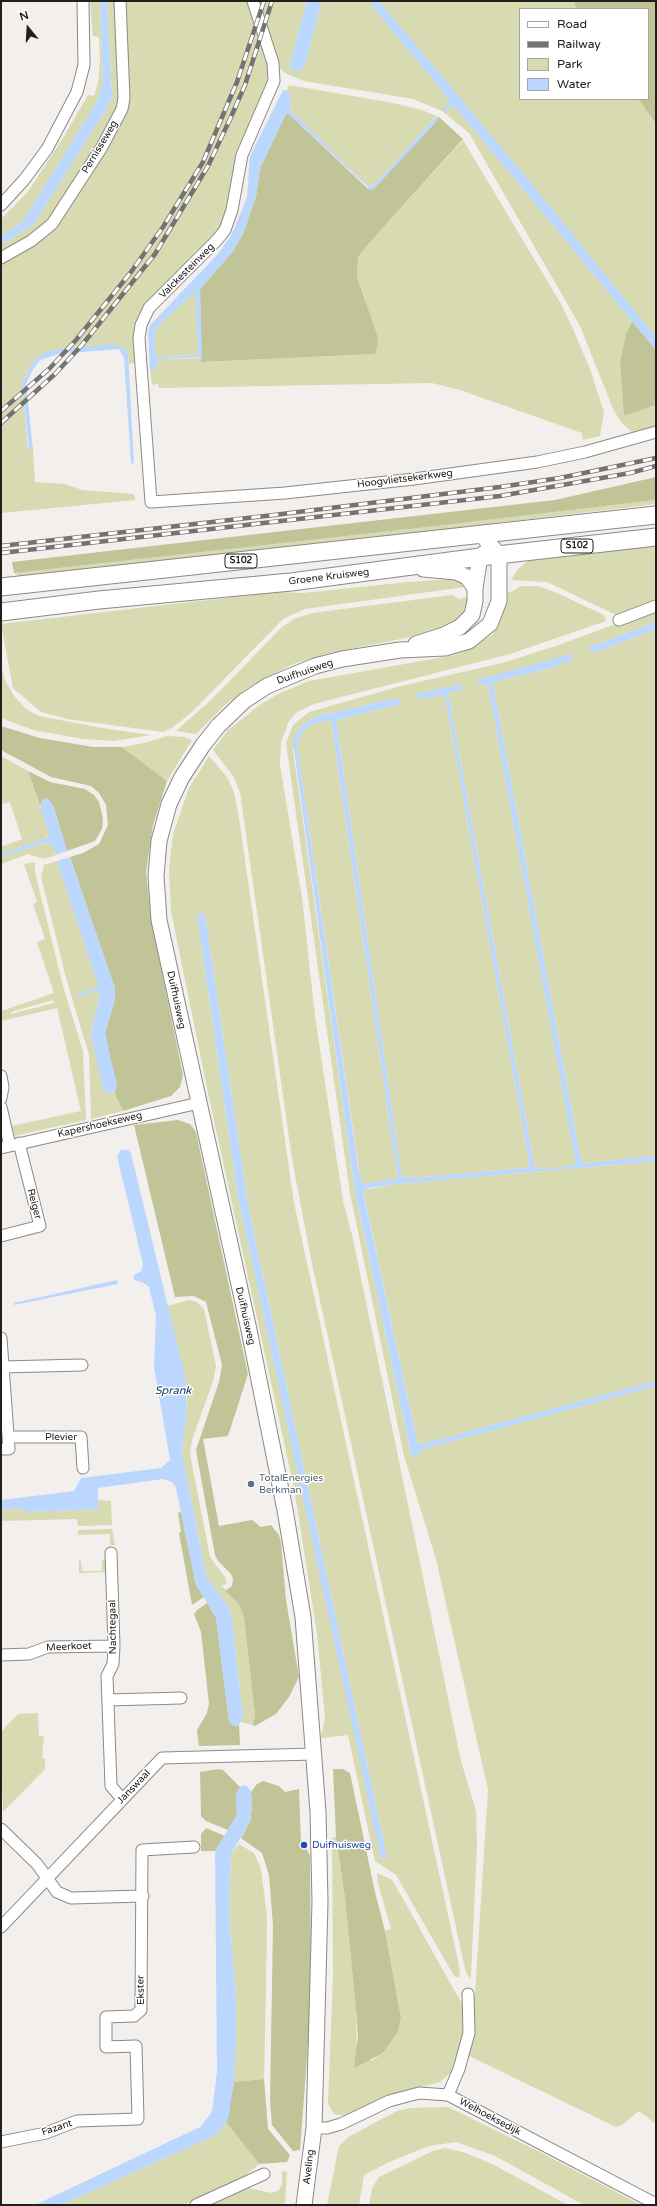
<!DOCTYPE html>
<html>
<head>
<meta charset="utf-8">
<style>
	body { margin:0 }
	#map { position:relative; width:657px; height:2206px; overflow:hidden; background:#f3efec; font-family:"Varela Round",sans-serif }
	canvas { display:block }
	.frame { position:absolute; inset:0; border:2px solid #21201f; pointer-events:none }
	.legend { position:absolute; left:519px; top:8px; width:130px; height:92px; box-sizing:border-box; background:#fff; border:1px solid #a6a6a5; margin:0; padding:5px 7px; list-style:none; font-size:12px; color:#21201f }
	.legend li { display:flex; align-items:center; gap:8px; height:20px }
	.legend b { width:20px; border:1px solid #a6a6a5 }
	.north { position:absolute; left:8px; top:8px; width:40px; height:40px; -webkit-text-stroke:3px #fff; paint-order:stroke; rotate:342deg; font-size:11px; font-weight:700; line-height:16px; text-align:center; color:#21201f }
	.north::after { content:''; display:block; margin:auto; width:14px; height:18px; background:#21201f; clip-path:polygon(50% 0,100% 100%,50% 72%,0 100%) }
</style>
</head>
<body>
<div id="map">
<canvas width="657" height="2206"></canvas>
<div class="frame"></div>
<ul class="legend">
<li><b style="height:5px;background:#fff"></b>Road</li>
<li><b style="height:5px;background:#757371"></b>Railway</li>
<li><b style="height:11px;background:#d8dab1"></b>Park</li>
<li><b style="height:11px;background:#bbd7fd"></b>Water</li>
</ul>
<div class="north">N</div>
</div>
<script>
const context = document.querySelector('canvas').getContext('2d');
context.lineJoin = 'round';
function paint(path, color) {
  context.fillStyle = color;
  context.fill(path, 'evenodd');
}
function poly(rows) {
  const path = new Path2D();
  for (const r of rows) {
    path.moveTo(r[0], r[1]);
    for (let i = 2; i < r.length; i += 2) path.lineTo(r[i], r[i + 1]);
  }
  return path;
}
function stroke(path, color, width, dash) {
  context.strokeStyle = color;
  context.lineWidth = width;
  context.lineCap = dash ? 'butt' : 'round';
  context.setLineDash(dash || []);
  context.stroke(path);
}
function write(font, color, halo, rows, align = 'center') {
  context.font = font + ' "Varela Round",sans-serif';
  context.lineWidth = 3;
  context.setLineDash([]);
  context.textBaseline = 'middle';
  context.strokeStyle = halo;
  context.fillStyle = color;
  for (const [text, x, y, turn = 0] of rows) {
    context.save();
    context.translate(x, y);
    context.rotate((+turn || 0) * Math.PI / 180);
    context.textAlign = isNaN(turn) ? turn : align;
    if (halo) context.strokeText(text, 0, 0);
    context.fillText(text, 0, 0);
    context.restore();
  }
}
paint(poly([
	[90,1,100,1,103,80,101,90,95,105,22,222,1,236,1,219,27,193,63,138,88,95,94,96,98,83,100,61,99,37,93,36],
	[107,1,116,1,120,102,109,127,48,226,1,253,1,245,34,224,105,111,112,96],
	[125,1,247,1,268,61,267,85,236,160,227,209,219,228,211,239,146,304,139,314,136,325,136,362,129,364,128,353,123,347,53,350,41,355,32,363,22,383,28,449,33,449,35,482,65,484,82,490,133,494,135,496,135,500,1,513,1,263,38,243,52,232,103,156,125,114],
	[258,1,307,1,290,64,292,71,300,71,304,67,322,1,368,1,449,99,448,104,443,109,451,106,456,108,632,321,626,334,620,361,624,416,656,405,656,426,633,433,621,422,614,411,580,326,469,133,442,111,413,99,304,81,285,73,280,68],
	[379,1,574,1,576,9,520,9,520,99,638,99,656,124,656,337],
	[289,85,393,103,422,110,439,117,437,119,435,118,374,185,368,186,290,110,291,98,287,90],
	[463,140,561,304,573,329,590,369,604,412,600,436,583,440,582,433,460,390,432,383,159,388,158,384,152,385,150,370,157,369,156,362,159,359,201,358,202,362,375,354,365,299,357,277,358,257,371,241],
	[193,292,196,292,197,294,198,355,157,357,155,355,154,337,158,326],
	[656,500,656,504,338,542,21,577,14,573,436,526],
	[656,545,656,602,618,616,547,582,511,580,518,569,528,561,542,557],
	[454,579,461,581,465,587,305,609,283,619,192,712,173,727,163,732,67,719,41,712,13,688,1,624,277,592,302,593,409,582],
	[520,586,538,586,557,593,604,615,606,621,510,654,314,704,297,712,289,721,281,742,280,765,302,898,315,1016,343,1201,353,1239,461,1761,476,1811,477,1844,471,1976,469,1978,465,1969,311,1259,292,1159,240,792,233,776,213,750,228,730,261,704,280,693,309,681,455,655,472,648,493,634,503,614,508,592,514,591],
	[452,595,459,599,468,597,464,613,454,625,421,635,329,653,293,664,249,687,225,705,196,734,176,731,213,698,282,627,294,619,312,613],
	[656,609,656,622,590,647,589,650,599,651,656,629,656,1156,584,1163,581,1161,493,684,494,682,543,670,572,660,571,654,478,685,488,684,577,1165,546,1169,535,1168,534,1164,448,692,462,690,462,684,416,694,418,699,443,695,446,702,529,1161,528,1168,412,1178,404,1178,401,1174,336,720,400,704,398,698,318,716,306,722,293,750,355,1192,411,1454,414,1457,419,1455,423,1449,656,1386,656,2124,639,2111,622,2125,616,2127,465,2054,471,2029,475,1994,488,1790,436,1559,404,1456,350,1193,286,743,293,725,309,712,401,686,502,663,556,646],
	[1,667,5,680,14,696,26,709,39,716,102,728,151,735,113,741,83,739,33,730,1,718],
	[331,720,398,1179,361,1184,297,746,302,733,310,725],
	[167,736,184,737,192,740,167,781,122,747,144,743],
	[1,756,28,771,49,834,45,839,1,854,1,847,22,839,10,802,3,804,1,798],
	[209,756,227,777,234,792,238,811,294,1203,460,1970,459,1978,454,1976,396,1875,375,1861,348,1735,321,1738,321,1736,325,1718,317,1633,294,1488,208,1093,171,911,169,869,173,834,189,788],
	[203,913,205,915,249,1211,385,1848,386,1858,382,1859,238,1197,197,916],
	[48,842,53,846,56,855,43,859,28,854,1,864,1,857],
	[57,861,98,984,96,988,78,993,78,996,96,991,100,993,91,1032,104,1091,109,1093,114,1092,123,1111,91,1119,89,1055,66,978,41,877,44,865],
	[35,862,35,872,63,986,83,1051,86,1120,14,1136,12,1126,81,1111,57,1008,1,1021,1,1011,54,993,37,942,45,939,33,904,37,902,24,864],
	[53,1000,54,1003,11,1014,11,1012],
	[656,1161,656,1381,418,1445,363,1190,397,1184],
	[189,1300,197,1302,204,1309,216,1366,213,1381,192,1440,190,1454,210,1557,225,1577,227,1583,222,1586,238,1603,244,1617,255,1715,253,1725,241,1722,243,1718,232,1618,229,1608,206,1576,182,1452,187,1410,187,1391,168,1306],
	[98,1500,111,1501,112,1525,78,1526,77,1519,1,1521,1,1510,22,1508,25,1512,97,1509],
	[112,1529,115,1545,110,1545,110,1534,78,1535,78,1530],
	[79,1560,81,1561,82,1571,102,1571,102,1560,105,1560,106,1572,79,1573],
	[38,1713,39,1736,44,1736,42,1758,45,1758,45,1769,3,1812,1,1732,18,1714],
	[336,1837,345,1898,356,2009,357,2052,371,2061,383,2053,398,2032,401,2018,385,1931,391,1929,378,1883,377,1873,392,1880,402,1897,462,2004,467,2024,454,2070,440,2082,394,2094,343,2116,334,2114,328,2104,333,1976,332,1838],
	[239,1844,254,1853,261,1869,267,1917,266,1990,264,2079,234,2082,236,1996,229,1915,231,1854],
	[448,2107,540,2152,641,2205,584,2205,495,2156,456,2142,429,2146,389,2162,364,2175,359,2205,327,2205,339,2146,350,2136,397,2111,411,2108],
	[226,2122,259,2164,245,2176,184,2205,61,2205,216,2135],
	[445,2148,463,2152,492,2164,568,2205,369,2205,372,2188,379,2177,433,2151],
	[287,2171,285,2205,211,2205,248,2188,272,2193,279,2190,282,2184,282,2172]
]), '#d8dab1');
paint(poly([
	[574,1,656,1,656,124,638,99,648,99,648,9,576,9],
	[286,114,289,114,367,188,372,190,439,117,463,139,371,241,358,257,357,277,377,335,378,343,375,354,201,362,200,289,233,251,243,234,256,196,260,168],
	[632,321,656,350,656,405,624,416,620,361,626,334],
	[656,477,656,500,436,526,14,573,12,562,555,500],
	[1,726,40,738,93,747,122,747,167,781,153,825,146,872,151,919,183,1075,180,1087,171,1096,123,1111,114,1092,116,1090,105,1033,115,989,70,857,83,853,99,844,108,825,106,805,99,793,91,786,51,777,1,750],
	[28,771,50,782,85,789,94,795,99,802,103,818,102,829,95,841,67,851,53,805,43,800,40,806],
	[178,1120,190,1124,196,1132,248,1374,228,1436,203,1439,219,1526,252,1520,261,1527,271,1525,279,1535,281,1543,286,1600,299,1677,289,1697,276,1714,255,1726,253,1725,255,1715,244,1617,238,1603,225,1591,232,1586,233,1579,231,1574,218,1561,215,1555,196,1450,219,1382,222,1365,206,1302,194,1296,175,1297,134,1125],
	[181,1512,196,1585,204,1597,192,1605,179,1533,181,1532,178,1513],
	[207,1603,216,1617,229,1722,234,1726,239,1725,240,1745,199,1746,197,1730,207,1713,209,1704,201,1632,194,1614,197,1610],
	[218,1769,223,1770,240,1787,236,1794,237,1815,228,1830,206,1821,201,1816,200,1772],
	[333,1769,343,1769,350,1773,375,1892,385,1931,401,2018,398,2032,383,2053,354,2068,358,2037,356,2009,345,1898,336,1837],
	[263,1781,279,1786,285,1792,299,1789,301,1844,304,1844,310,1856,311,1977,309,2030,300,2150,293,2151,272,2125,270,2101,273,1925,269,1875,262,1853,241,1838,250,1822,252,1805,251,1792,257,1784],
	[206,1828,225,1836,215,1851,201,1851,201,1834],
	[264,2079,268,2129,290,2155,287,2162,259,2164,226,2122,234,2082]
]), '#c1c497');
paint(poly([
	[100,1,107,1,112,96,105,111,34,224,1,245,1,236,22,222,95,105,101,90,103,80],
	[307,1,322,1,304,67,300,71,292,71,290,64],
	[368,1,379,1,531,183,656,337,656,350,456,108,451,106,446,111,442,109,448,104,449,99],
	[283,90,287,90,291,95,290,110,368,186,374,185,435,118,438,120,374,189,371,190,289,114,286,114,260,168,256,196,243,234,233,251,200,289,202,357,159,359,156,362,157,369,150,370,148,333,150,325,218,254,232,234,247,197,250,156],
	[195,292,198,355,157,357,155,355,154,337,158,326],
	[112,344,123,347,128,353,134,464,131,463,124,358,119,349,59,354,40,360,32,371,26,384,33,449,29,450,22,384,32,363,41,355,53,350],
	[656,622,656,629,599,651,591,652,589,650,590,647],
	[571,654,573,660,543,670,494,682,493,684,581,1161,584,1163,656,1156,656,1161,397,1184,368,1188,363,1192,418,1445,656,1381,656,1386,423,1449,419,1455,414,1457,411,1454,409,1444,355,1192,293,742,296,733,306,722,318,716,398,698,400,704,336,720,401,1174,404,1178,412,1178,528,1168,529,1161,446,702,443,695,418,699,416,694,462,684,462,690,448,693,534,1164,535,1168,546,1169,576,1165,488,684,478,685,477,680],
	[331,720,398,1179,362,1184,358,1167,297,746,302,733,310,725],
	[44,798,48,799,53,805,67,851,56,855,53,846,47,842,1,857,1,854,47,838,49,834,40,808],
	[70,857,115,989,115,1001,105,1033,117,1085,116,1090,111,1093,106,1093,103,1089,91,1034,100,993,96,991,79,996,77,995,78,993,96,988,98,984,57,861],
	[201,913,205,915,249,1211,385,1848,386,1858,383,1859,381,1859,238,1197,197,916],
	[121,1150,128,1150,131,1153,185,1377,187,1410,182,1452,206,1576,229,1608,232,1618,243,1718,239,1725,234,1726,229,1722,216,1617,196,1585,176,1488,172,1482,163,1479,98,1488,98,1509,25,1512,22,1508,1,1510,1,1500,74,1491,81,1478,161,1468,170,1460,154,1367,156,1316,149,1287,142,1282,134,1280,134,1278,133,1276,141,1271,143,1264,117,1156],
	[117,1280,118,1284,14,1305,14,1303],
	[244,1785,247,1786,251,1792,252,1805,250,1822,231,1854,229,1915,236,1996,236,2044,234,2082,228,2120,216,2135,61,2205,35,2205,200,2127,212,2112,217,2072,215,1851,237,1815,236,1794,240,1787]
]), '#bbd7fd');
const street = poly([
	[253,1,273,63,274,81,242,155,232,210,225,230,217,240,149,308,141,325,139,338,151,502,285,493,414,479,537,462,585,452,656,432],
	[1,205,24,180,47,149,77,92,84,65,83,1],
	[1,258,31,241,52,224,102,147,122,109,124,98,120,1],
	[619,620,656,606],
	[1,1076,3,1087,1,1098],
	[1,1107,10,1146],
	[1,1148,199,1103],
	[1,1236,40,1226,19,1143],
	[1,1338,9,1449,1,1449],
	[3,1367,82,1365],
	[8,1437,81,1437,83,1468],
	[111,1553,114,1646,113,1664,107,1676,111,1786,122,1799],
	[1,1655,29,1654,48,1647,114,1646],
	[108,1700,181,1698],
	[1,1829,37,1864,57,1892,71,1898,143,1896],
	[1,1927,162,1758,314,1754],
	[448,2095,459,2069,469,2033,468,1994],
	[314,2128,327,2128,341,2124,389,2101,419,2093,448,2095,656,2204],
	[1,2142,46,2133,77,2121,138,2119,136,2046,106,2047,106,2017,134,2016,141,2010,142,1850,194,1847],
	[196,2205,264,2174]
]);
const secondary = poly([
	[423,569,456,572,467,577,475,588],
	[416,644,444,635,460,627,472,615,475,601,475,588,480,557,488,550],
	[304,2205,314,2128,320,1902,318,1812,303,1617,285,1510,249,1330,159,920,156,876,159,841,169,804,182,777,203,745,218,726,244,701,267,686,315,666,342,659,400,650,445,648,469,641,490,624,499,601,499,555,481,534]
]);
const primary = poly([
	[1,587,656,515],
	[1,612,99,600,291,582,480,557,656,537]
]);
stroke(street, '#8c8986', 13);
stroke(secondary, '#8c8986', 17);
stroke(primary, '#8c8986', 19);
stroke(street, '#fff', 11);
stroke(secondary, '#fff', 15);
stroke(primary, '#fff', 17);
const rail = poly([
	[1,411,50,368,76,340,131,272,163,227,203,162,237,82,264,1],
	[1,423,55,374,82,345,155,254,208,166,231,117,245,85,272,1],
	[1,546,274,515,500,487,560,478,656,458],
	[1,553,500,496,630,473,656,466]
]);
stroke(rail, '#757371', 4.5);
stroke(rail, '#fff', 3, [9]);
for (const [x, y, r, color] of [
	[251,1484,4,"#5c6f8a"],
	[304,1845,4,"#1a4fb4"]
]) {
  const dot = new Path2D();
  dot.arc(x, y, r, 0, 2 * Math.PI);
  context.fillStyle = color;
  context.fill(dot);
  stroke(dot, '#fff', 1.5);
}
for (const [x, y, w] of [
	[577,546,32],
	[241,561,32]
]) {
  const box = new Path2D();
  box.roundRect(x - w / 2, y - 7, w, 14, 3);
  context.fillStyle = '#fff';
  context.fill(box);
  stroke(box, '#21201f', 1);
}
write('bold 9px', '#21201f', null, [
	["S102",577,546],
	["S102",241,561]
]);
write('10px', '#21201f', '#fff', [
	["Pernisseweg",100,147,-59],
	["Valckesteinweg",187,271,-45],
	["Hoogvlietsekerkweg",405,479,-7],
	["Groene Kruisweg",329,577,-7],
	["Duifhuisweg",305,672,-19],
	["Duifhuisweg",176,1000,78],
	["Kapershoekseweg",100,1125,-13],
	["Reiger",34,1204,75],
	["Duifhuisweg",245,1316,77],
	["Plevier",61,1437],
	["Nachtegaal",113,1627,-91],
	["Meerkoet",69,1647,-3],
	["Janswaal",134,1787,-46],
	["Ekster",141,1990,-91],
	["Welhoeksedijk",490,2117,28],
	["Fazant",57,2128,-19],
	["Aveling",309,2167,-83]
]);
write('10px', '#4e5e75', '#fff', [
	["TotalEnergies",259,1478],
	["Berkman",259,1490]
], 'left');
write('10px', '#164399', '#fff', [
	["Duifhuisweg",312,1845]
], 'left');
write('italic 11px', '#143866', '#fff', [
	["Sprank",173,1391]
]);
</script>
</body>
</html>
